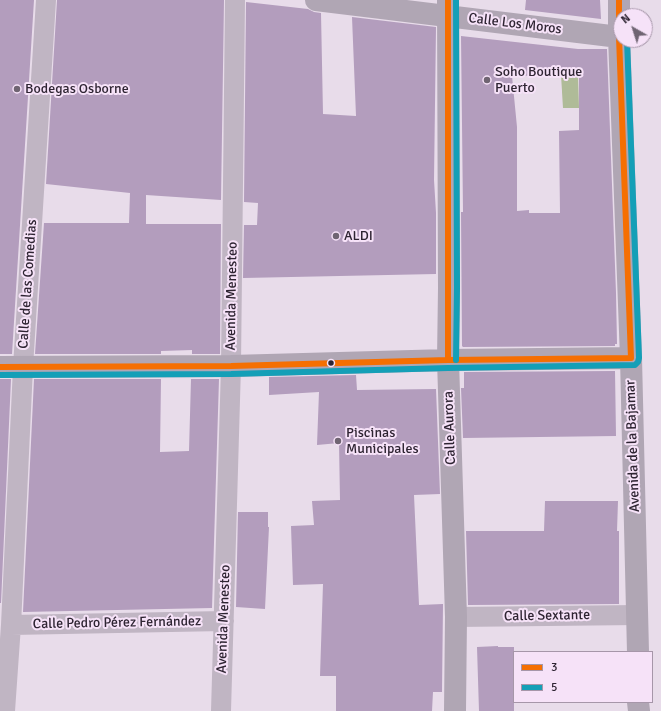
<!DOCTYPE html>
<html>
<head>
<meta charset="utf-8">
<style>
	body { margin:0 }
	#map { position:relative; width:661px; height:711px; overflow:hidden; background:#e8dcea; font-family:Signika,sans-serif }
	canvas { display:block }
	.legend { position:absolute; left:513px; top:651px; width:140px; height:52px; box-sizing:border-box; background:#f6e2f8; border:1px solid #a696a9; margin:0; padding:5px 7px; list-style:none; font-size:12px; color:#2e2432 }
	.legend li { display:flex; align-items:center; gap:8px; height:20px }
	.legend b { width:20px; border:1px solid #a696a9 }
	.north { position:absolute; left:613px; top:8px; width:40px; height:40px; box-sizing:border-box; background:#f6e2f8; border:1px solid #a696a9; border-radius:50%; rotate:321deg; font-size:11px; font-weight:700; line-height:16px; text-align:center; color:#2e2432 }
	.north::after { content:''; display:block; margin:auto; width:14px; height:18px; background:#6f6472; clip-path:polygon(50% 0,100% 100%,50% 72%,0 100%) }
</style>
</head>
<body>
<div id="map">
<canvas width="661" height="711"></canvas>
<ul class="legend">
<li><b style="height:5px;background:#f56f02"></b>3</li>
<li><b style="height:5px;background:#149fb7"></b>5</li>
</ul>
<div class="north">N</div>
</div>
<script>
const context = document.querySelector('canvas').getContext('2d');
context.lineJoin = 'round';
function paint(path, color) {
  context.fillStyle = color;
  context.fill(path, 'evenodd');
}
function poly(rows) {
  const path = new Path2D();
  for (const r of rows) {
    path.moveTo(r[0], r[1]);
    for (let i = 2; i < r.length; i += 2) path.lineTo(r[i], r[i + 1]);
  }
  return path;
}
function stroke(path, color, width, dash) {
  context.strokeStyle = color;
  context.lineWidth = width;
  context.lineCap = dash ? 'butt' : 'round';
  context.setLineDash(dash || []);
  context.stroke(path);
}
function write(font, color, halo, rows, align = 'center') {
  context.font = font + ' Signika,sans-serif';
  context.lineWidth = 4;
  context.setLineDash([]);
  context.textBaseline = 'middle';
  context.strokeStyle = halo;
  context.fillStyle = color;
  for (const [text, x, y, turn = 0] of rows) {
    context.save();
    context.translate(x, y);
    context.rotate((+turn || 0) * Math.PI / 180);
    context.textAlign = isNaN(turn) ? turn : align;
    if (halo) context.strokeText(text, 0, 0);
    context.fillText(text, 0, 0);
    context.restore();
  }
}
paint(poly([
	[561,75,578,75,579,108,563,108]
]), '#afbb98');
paint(poly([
	[0,0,34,0,12,354,0,354],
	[57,0,224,0,221,200,146,195,146,224,221,224,220,354,192,354,192,350,161,351,161,354,35,354,44,223,129,223,130,193,46,184],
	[526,0,600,0,601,19,525,10],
	[246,2,308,9,314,12,321,13,323,114,356,116,352,17,436,27,434,180,436,213,436,274,243,278,244,225,257,225,258,203,244,202],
	[461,36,578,49,607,49,616,293,617,344,615,344,615,346,463,347,462,346,461,212,463,212],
	[562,75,579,75,579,130,559,131,560,213,529,213,529,210,517,211,517,127,512,76],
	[615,371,616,436,463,438,461,388,464,388,464,372],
	[356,375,357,390,436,389,440,494,414,495,419,605,443,604,442,692,433,692,432,711,336,711,336,676,320,676,323,584,293,585,291,526,314,525,312,501,340,500,339,443,317,445,319,392,269,395,269,377],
	[0,379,11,379,1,603,0,603],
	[34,379,161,379,160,452,189,451,191,379,219,379,212,608,23,612],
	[545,501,618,501,617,531,619,531,619,604,468,605,466,531,544,531],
	[238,512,268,512,268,527,269,527,265,609,236,607],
	[498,646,498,647,514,647,514,711,479,711,477,647]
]), '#b39dbd');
stroke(poly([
	[456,617,638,615],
	[11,625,224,621],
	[5,711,11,625,23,367,46,0],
	[221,711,231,366,235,0]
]), '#c0b5c3', 20);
stroke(poly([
	[316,0,619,37],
	[448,0,449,288,448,360,456,617,455,711],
	[619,0,619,37,631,358,638,652],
	[0,367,231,366,448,360,631,358],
	[638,702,639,711]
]), '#b0a6b4', 22);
stroke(poly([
	[448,0,448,360],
	[0,367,231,366,448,360,631,358,619,37,619,0]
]), '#f56f02', 6);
stroke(poly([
	[456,360,457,288,456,0],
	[0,375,231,374,448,368,635,365,638,362,639,358,627,40]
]), '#149fb7', 6);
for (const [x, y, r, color] of [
	[487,80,4,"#6f6472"],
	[17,89,4,"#6f6472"],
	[336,236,4,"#6f6472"],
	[331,363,3.5,"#2e2432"],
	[338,441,4,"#6f6472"]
]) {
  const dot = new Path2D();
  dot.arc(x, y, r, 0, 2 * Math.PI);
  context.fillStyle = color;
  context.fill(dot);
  stroke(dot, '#f6e2f8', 1.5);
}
write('14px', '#2e2432', '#f6e2f8', [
	["Calle Los Moros",515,24,7],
	["Calle de las Comedias",28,284,-86],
	["Avenida Menesteo",232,296,-89],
	["Calle Aurora",450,428,-92],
	["Avenida de la Bajamar",633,446,-92],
	["Calle Sextante",547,616,-1],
	["Avenida Menesteo",224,619,-88],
	["Calle Pedro Pérez Fernández",117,623,-1]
]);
write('14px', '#2e2432', '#f6e2f8', [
	["Soho Boutique",495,72],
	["Puerto",495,88],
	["Bodegas Osborne",25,89],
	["ALDI",344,236],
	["Piscinas",346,433],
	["Municipales",346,449]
], 'left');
</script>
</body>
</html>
